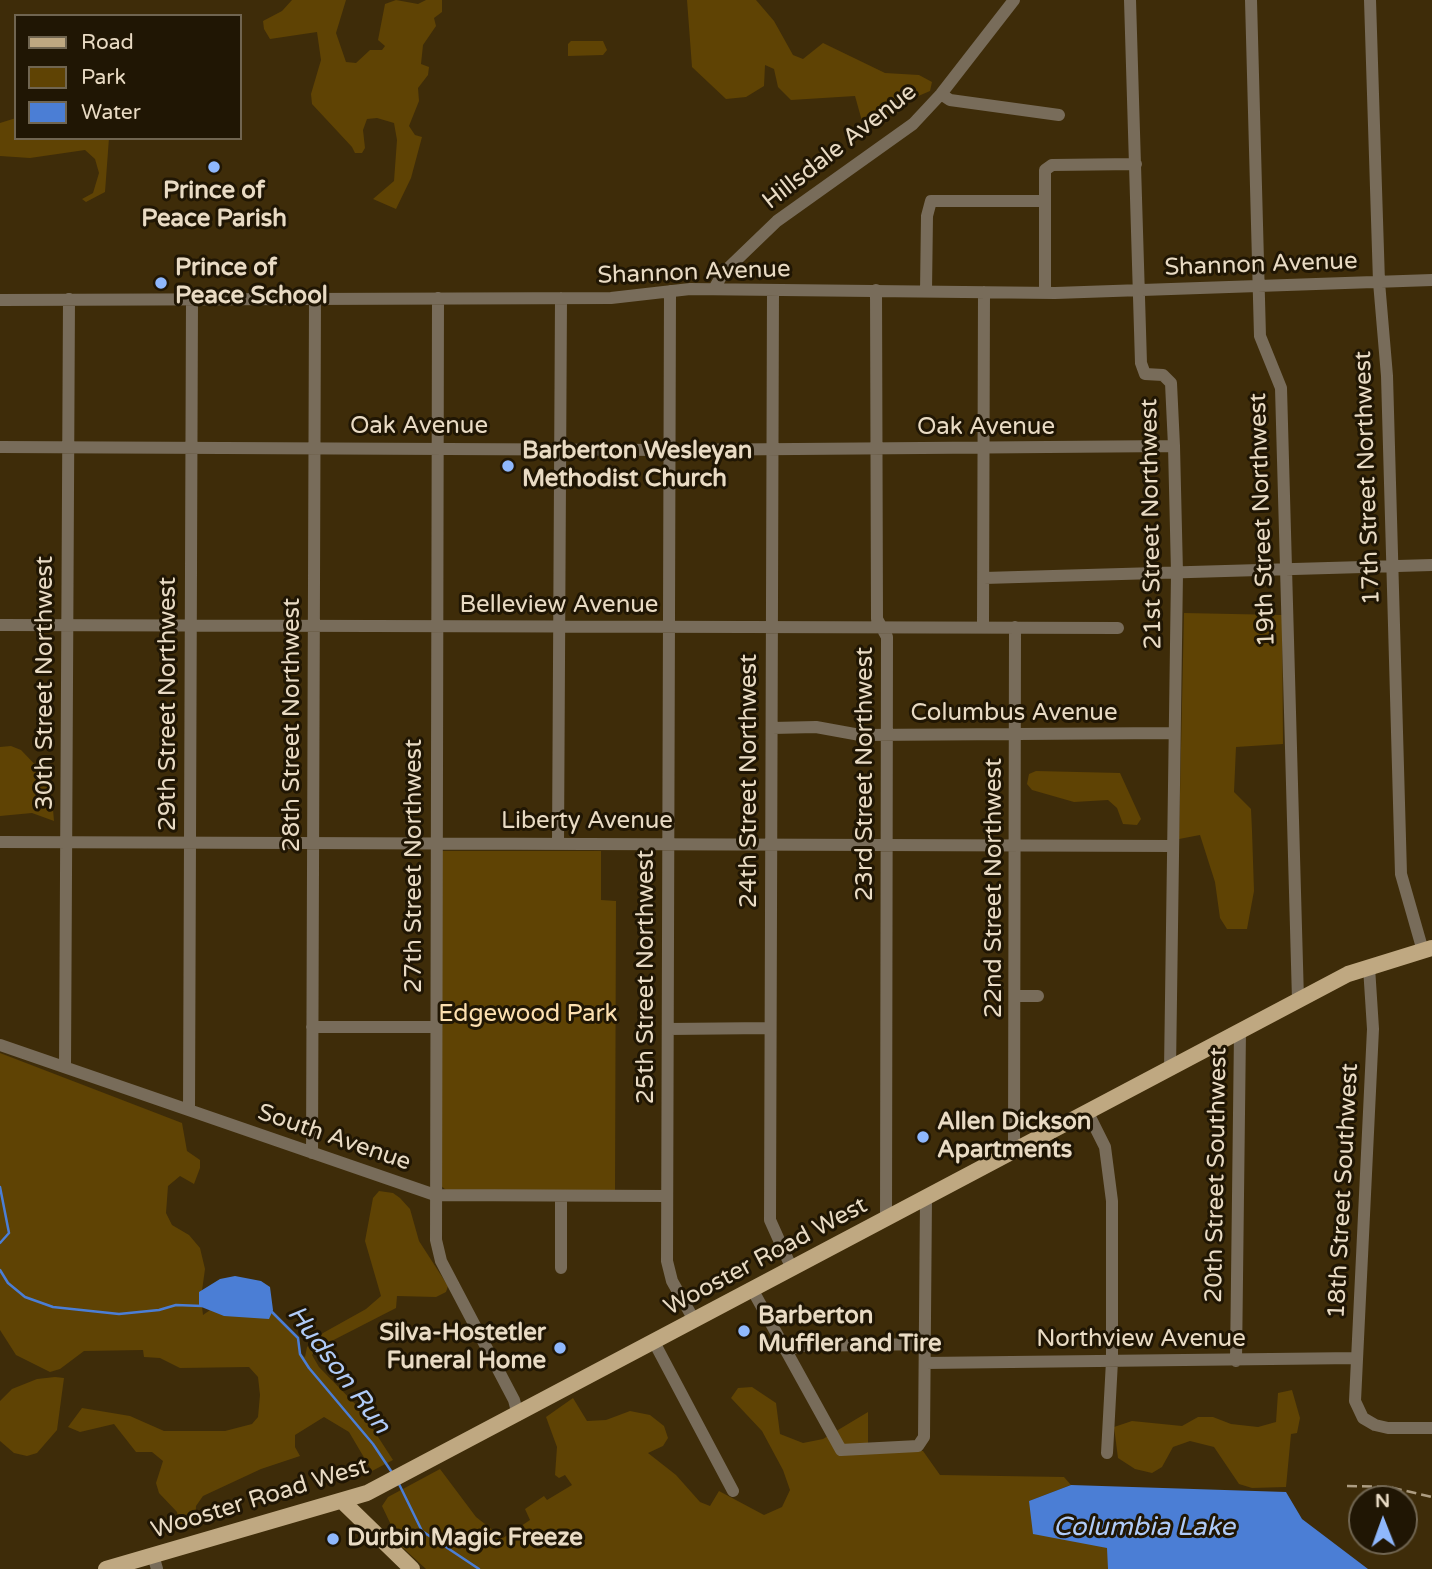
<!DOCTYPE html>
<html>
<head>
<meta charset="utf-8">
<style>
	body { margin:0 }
	#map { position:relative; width:1432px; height:1569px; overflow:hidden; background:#3e2c09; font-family:"Varela Round",sans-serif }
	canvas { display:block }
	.legend { position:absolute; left:14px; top:14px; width:228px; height:126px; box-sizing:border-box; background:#201604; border:2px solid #706551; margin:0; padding:9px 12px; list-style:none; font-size:21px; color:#e9dbc4 }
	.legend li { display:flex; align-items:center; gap:14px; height:35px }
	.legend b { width:35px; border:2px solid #706551 }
	.north { position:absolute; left:1348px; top:1485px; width:70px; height:70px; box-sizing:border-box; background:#201604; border:2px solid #706551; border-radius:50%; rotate:359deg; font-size:19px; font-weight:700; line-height:28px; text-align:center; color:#e9dbc4 }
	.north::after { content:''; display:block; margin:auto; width:24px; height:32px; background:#8fb8fd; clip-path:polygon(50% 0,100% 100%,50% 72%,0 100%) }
</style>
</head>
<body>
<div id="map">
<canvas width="1432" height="1569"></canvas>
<ul class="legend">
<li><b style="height:9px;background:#bfa881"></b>Road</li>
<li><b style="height:19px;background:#5f4304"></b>Park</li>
<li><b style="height:19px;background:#4b7ed5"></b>Water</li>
</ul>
<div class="north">N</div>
</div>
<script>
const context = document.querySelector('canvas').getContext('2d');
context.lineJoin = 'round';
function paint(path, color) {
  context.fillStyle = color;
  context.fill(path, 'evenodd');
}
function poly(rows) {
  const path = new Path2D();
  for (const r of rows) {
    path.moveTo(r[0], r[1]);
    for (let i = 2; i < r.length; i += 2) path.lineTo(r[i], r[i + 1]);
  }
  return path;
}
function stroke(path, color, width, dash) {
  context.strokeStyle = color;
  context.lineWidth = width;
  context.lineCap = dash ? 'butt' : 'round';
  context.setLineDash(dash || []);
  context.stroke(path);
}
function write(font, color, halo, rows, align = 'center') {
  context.font = font + ' "Varela Round",sans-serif';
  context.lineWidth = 6;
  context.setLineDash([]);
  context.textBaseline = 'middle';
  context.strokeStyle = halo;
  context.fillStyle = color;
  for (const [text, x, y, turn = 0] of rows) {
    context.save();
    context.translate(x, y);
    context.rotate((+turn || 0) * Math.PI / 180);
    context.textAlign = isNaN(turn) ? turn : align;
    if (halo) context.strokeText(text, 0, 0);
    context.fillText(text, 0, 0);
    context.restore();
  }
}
paint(poly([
	[292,0,346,0,336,33,346,62,356,63,370,50,382,50,385,46,378,40,385,4,396,0,418,4,426,0,442,0,442,12,434,18,436,26,423,45,421,64,429,67,428,75,418,88,419,101,409,126,415,135,422,137,411,178,396,209,373,199,394,181,397,140,394,123,377,118,367,119,363,130,365,148,362,153,355,153,352,147,312,104,311,94,321,60,317,32,270,39,264,29,263,21,282,11],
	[687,0,756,0,774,21,793,55,803,59,823,43,885,73,919,75,932,82,930,91,895,106,880,125,862,121,855,96,791,100,778,87,774,69,765,65,764,86,746,97,726,99,692,67],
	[571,41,603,41,607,50,603,55,568,56,568,44],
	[16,118,16,138,109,138,105,192,86,202,82,199,93,193,99,173,95,159,85,150,30,158,0,156,0,123],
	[1184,613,1282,615,1283,744,1236,747,1234,792,1251,809,1252,831,1254,891,1247,929,1227,929,1220,918,1215,882,1200,835,1179,839],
	[11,746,21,750,46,776,51,786,54,821,32,813,0,816,0,747],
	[1036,771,1120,773,1141,819,1137,825,1123,824,1117,808,1108,800,1074,802,1032,790,1027,784,1029,774],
	[441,851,601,851,601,900,616,901,615,1190,446,1190,440,1185],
	[0,1053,182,1123,187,1151,200,1160,200,1168,194,1184,180,1176,168,1186,166,1213,172,1225,189,1235,200,1248,205,1269,201,1298,203,1315,213,1308,268,1309,298,1338,300,1354,305,1357,307,1347,323,1333,366,1309,381,1296,365,1241,373,1198,379,1191,393,1193,400,1198,410,1209,419,1241,448,1286,446,1292,436,1297,397,1296,396,1308,318,1348,312,1355,319,1367,360,1409,393,1460,372,1471,349,1432,324,1417,295,1435,295,1447,300,1456,261,1469,203,1496,196,1506,195,1525,180,1530,177,1512,159,1493,156,1483,163,1461,152,1452,136,1452,114,1424,80,1432,68,1427,82,1408,130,1416,164,1431,225,1431,252,1424,258,1417,260,1395,258,1377,249,1367,180,1368,160,1358,144,1357,143,1350,84,1351,60,1369,50,1372,16,1355,0,1330],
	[55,1377,64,1378,57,1430,37,1453,27,1456,14,1453,0,1441,0,1401,12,1389,37,1379],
	[752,1387,776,1403,780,1434,803,1443,823,1439,868,1412,868,1451,923,1451,940,1475,1064,1477,1071,1485,1029,1501,1108,1548,1108,1569,426,1569,401,1546,382,1506,388,1497,440,1469,476,1517,503,1538,530,1520,525,1509,544,1496,547,1500,572,1485,565,1475,559,1478,555,1475,557,1447,546,1417,573,1398,587,1421,606,1420,630,1411,650,1415,664,1426,668,1438,663,1446,648,1453,676,1475,700,1502,710,1506,719,1491,764,1515,782,1507,790,1490,783,1470,762,1431,731,1398,738,1388],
	[1292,1390,1300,1418,1297,1433,1291,1434,1286,1487,1252,1488,1239,1484,1214,1447,1190,1441,1173,1447,1162,1467,1152,1473,1135,1469,1118,1458,1114,1427,1132,1421,1182,1426,1198,1417,1213,1417,1231,1424,1258,1427,1276,1422,1278,1393]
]), '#5f4304');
paint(poly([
	[235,1276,261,1281,270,1287,273,1310,269,1319,224,1316,199,1306,199,1292,220,1279],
	[1071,1485,1286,1492,1302,1519,1368,1569,1108,1569,1107,1548,1033,1534,1029,1501]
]), '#4b7ed5');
stroke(poly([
	[0,1187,9,1233,0,1243],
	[0,1270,8,1283,25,1297,53,1307,119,1314,159,1310,176,1305,202,1306],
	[270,1310,298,1338,300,1354,309,1368,373,1444,393,1474],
	[398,1482,422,1531,479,1569]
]), '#4b7ed5', 2.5);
stroke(poly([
	[1130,0,1141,363,1145,374,1163,375,1171,383,1174,446,1177,573,1170,1069],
	[1251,0,1260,336,1281,388,1298,1000],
	[1370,0,1379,282,1387,376,1401,874,1423,951],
	[941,94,950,100,1059,115],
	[714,289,723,273,777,221,913,124,941,94,1014,0],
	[773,290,770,1220,792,1269],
	[876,290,877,619,887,637,886,1219],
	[670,291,667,1261,672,1281,694,1320],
	[926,291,927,216,931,201,1043,201],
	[1045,293,1045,170,1052,165,1136,164],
	[438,298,436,1240,441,1261,514,1400,518,1415],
	[0,300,611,298,690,289,1055,293,1432,280],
	[0,447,670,450,1174,446],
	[984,578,1432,565],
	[0,625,1118,628],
	[983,626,984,292],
	[772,728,816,727,860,735,1174,733],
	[0,842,1173,846],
	[558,843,561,298],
	[1369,967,1373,1029,1355,1401,1363,1418,1375,1425,1388,1428,1432,1428],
	[1015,996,1038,996],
	[312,1027,436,1027],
	[668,1029,770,1028],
	[0,1045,435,1195,667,1196],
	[65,1067,69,299],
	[189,1110,192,299],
	[1087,1111,1105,1147,1112,1201,1112,1361,1107,1453],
	[1014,1151,1015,627],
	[312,1153,315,298],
	[561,1268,561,1196],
	[752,1289,841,1450,918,1446,924,1437,926,1198],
	[654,1342,733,1491],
	[785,1350,803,1346,925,1344],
	[1236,1361,1240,1031],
	[925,1363,1357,1358],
	[153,1555,157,1569]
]), '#786c5a', 12);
stroke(poly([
	[342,1501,412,1569],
	[106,1569,367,1493,1348,974,1432,948]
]), '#bfa881', 16);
stroke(poly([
	[1347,1486,1389,1487,1432,1497]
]), '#ad9d82', 2.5, [10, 5]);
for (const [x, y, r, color] of [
	[214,167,7,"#8fb8fd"],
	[161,283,7,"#8fb8fd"],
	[508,466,7,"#8fb8fd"],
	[923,1137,7,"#8fb8fd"],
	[744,1331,7,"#8fb8fd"],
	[560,1348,7,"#8fb8fd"],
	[333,1539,7,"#8fb8fd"]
]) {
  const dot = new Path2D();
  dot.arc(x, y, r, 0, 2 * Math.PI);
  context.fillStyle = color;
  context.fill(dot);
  stroke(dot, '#201604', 2.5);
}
write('24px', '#e9dbc4', '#201604', [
	["Hillsdale Avenue",840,147,-38],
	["Shannon Avenue",1261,265,-2],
	["Shannon Avenue",694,273,-2],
	["Oak Avenue",419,427],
	["Oak Avenue",986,428],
	["17th Street Northwest",1368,478,-92],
	["19th Street Northwest",1263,520,-92],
	["21st Street Northwest",1152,524,-91],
	["Belleview Avenue",559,606],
	["30th Street Northwest",46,683,-90],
	["29th Street Northwest",169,704,-90],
	["Columbus Avenue",1014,714],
	["28th Street Northwest",293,725,-90],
	["23rd Street Northwest",866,774,-90],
	["24th Street Northwest",750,781,-90],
	["Liberty Avenue",587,822],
	["27th Street Northwest",415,866,-90],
	["22nd Street Northwest",995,888,-90],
	["25th Street Northwest",647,977,-90],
	["South Avenue",334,1138,19],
	["20th Street Southwest",1217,1175,-89],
	["18th Street Southwest",1344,1191,-87],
	["Wooster Road West",766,1257,-28],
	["Northview Avenue",1141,1340],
	["Wooster Road West",260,1499,-17]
]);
write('bold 24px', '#e9dbc4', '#201604', [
	["Prince of",214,192,"center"],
	["Peace Parish",214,220,"center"],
	["Prince of",175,269],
	["Peace School",175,297],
	["Barberton Wesleyan",522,452],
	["Methodist Church",522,480],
	["Allen Dickson",937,1123],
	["Apartments",937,1151],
	["Barberton",758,1317],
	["Muffler and Tire",758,1345],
	["Silva-Hostetler",546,1334,"right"],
	["Funeral Home",546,1362,"right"],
	["Durbin Magic Freeze",347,1539]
], 'left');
write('24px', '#fde0b0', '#201604', [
	["Edgewood Park",528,1015]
]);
write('italic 26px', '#b0cbf8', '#201604', [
	["Hudson Run",338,1370,53],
	["Columbia Lake",1144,1528]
]);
</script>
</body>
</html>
